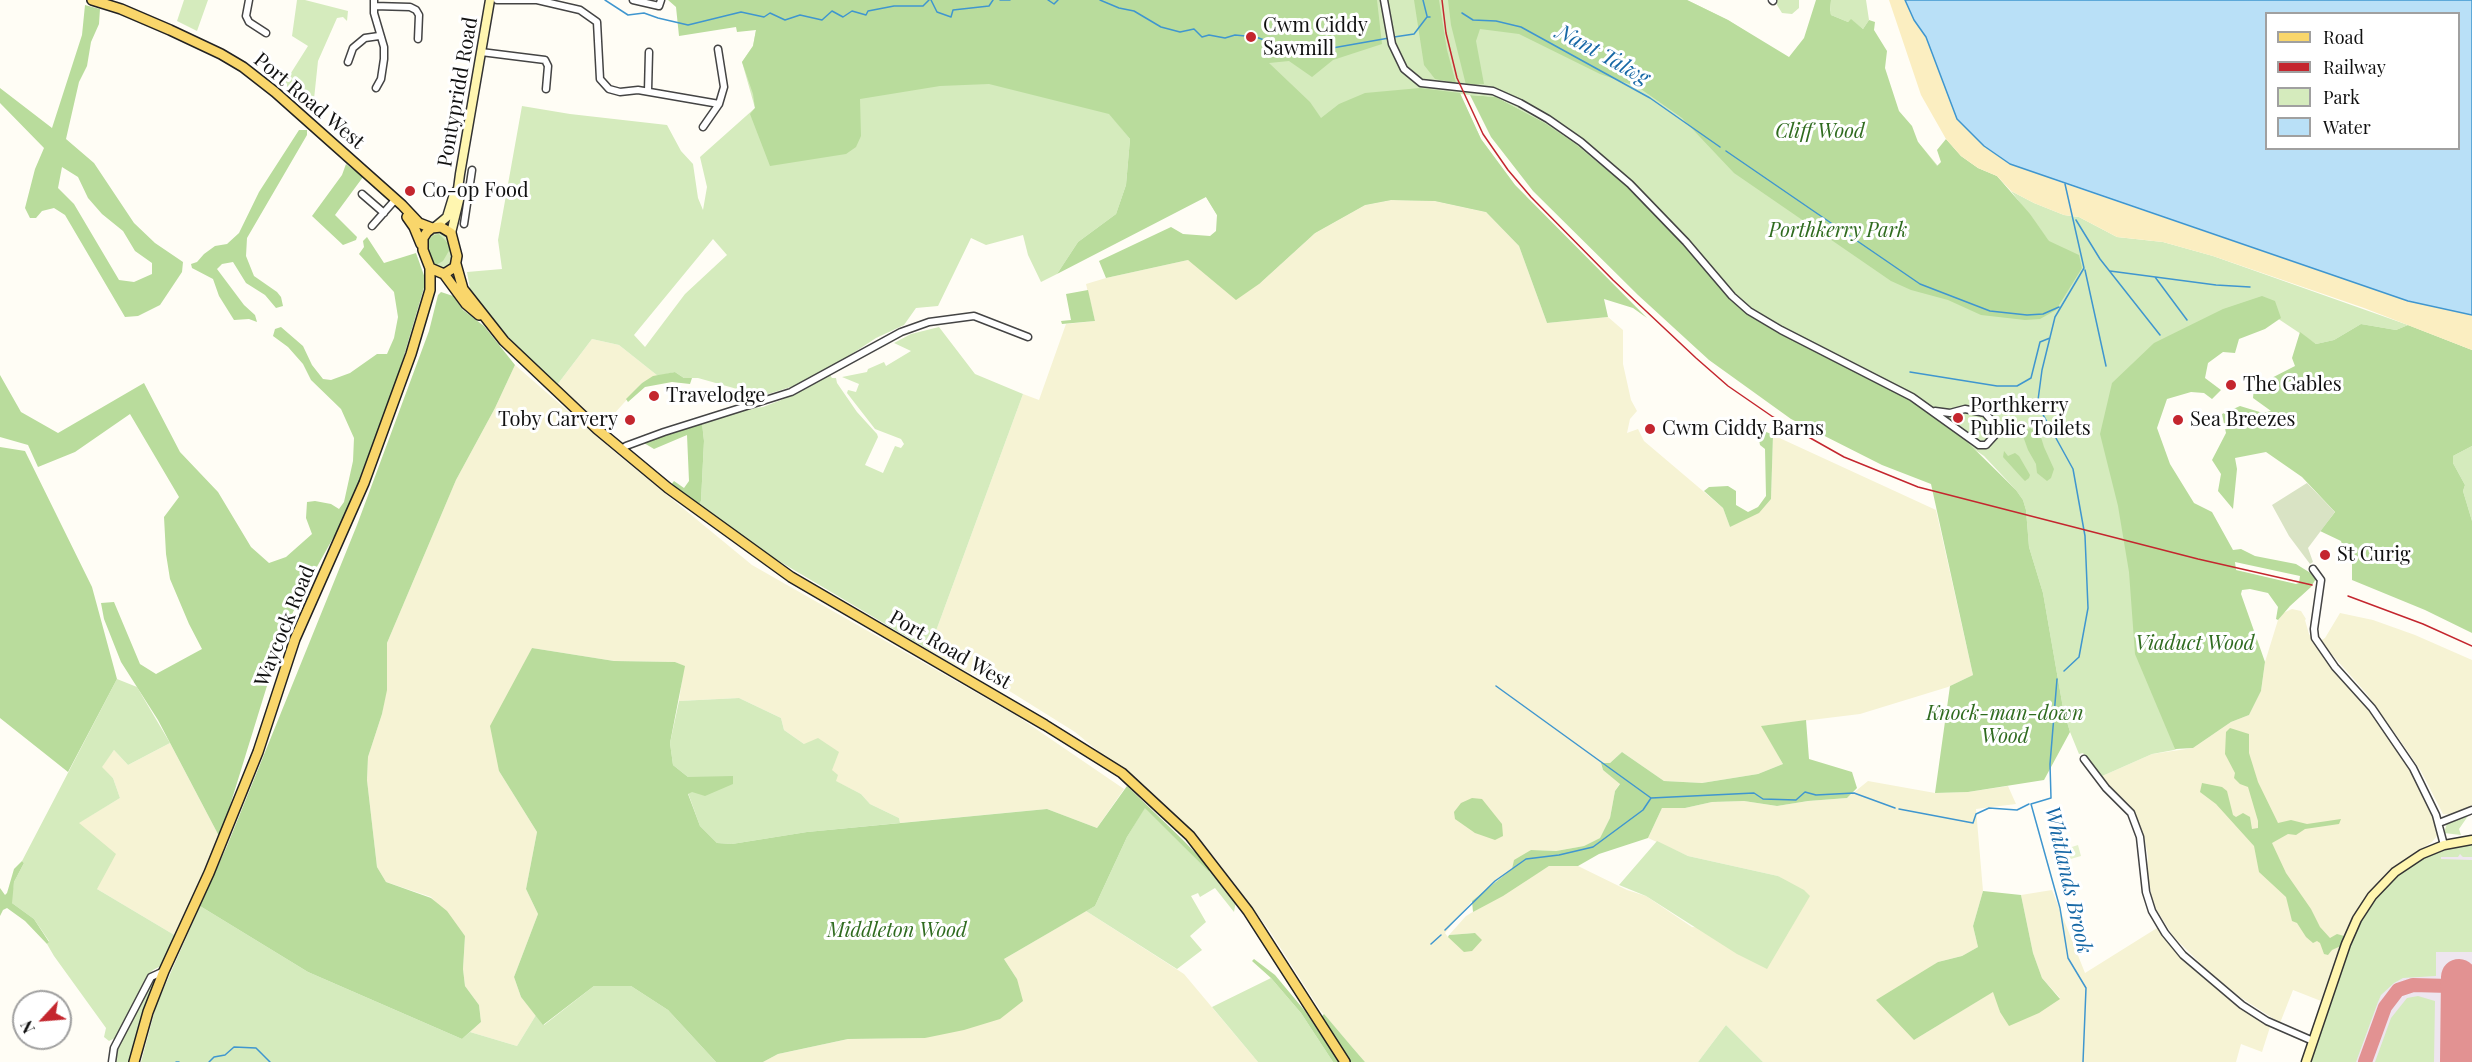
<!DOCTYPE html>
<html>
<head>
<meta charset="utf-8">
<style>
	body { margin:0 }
	#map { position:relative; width:2472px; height:1062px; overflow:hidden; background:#fffdf5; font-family:"Playfair Display",serif }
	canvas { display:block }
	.legend { position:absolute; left:2265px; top:12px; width:195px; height:138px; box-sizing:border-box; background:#fff; border:2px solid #a0a0a0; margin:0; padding:8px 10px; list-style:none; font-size:18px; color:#111 }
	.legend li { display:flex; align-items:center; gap:12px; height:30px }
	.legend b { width:30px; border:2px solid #a0a0a0 }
	.north { position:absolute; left:12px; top:990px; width:60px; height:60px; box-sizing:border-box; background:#fff; border:2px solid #a0a0a0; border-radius:50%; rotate:244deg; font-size:16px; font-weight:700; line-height:24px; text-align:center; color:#111 }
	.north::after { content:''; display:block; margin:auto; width:21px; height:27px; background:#c4262e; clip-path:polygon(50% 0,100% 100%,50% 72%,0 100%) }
</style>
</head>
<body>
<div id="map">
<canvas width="2472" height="1062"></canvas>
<ul class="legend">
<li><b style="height:8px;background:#f9d66b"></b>Road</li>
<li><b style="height:8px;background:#c4262e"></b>Railway</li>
<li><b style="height:16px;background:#d5ebbd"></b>Park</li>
<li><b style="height:16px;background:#b9e0f7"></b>Water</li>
</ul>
<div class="north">N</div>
</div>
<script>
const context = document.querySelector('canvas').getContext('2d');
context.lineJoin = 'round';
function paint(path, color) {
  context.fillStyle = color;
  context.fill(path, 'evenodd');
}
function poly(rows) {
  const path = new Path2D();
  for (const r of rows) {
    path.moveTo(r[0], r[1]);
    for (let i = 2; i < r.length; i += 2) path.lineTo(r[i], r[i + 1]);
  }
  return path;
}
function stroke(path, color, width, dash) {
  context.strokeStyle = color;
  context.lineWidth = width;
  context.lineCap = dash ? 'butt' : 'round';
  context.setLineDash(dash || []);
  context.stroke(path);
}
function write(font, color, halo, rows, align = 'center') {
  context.font = font + ' "Playfair Display",serif';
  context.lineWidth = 6;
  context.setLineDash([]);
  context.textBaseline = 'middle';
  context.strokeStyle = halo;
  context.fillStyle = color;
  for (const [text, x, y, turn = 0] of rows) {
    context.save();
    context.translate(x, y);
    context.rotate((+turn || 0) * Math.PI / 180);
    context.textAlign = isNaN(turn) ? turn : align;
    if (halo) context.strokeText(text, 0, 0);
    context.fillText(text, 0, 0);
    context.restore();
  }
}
paint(poly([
	[2472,846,2472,1062,2312,1062,2424,860]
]), '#eee6ef');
paint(poly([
	[1391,200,1435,201,1486,212,1519,246,1547,323,1608,317,1623,330,1623,364,1631,400,1637,411,1630,419,1627,433,1638,429,1644,441,1723,508,1730,527,1771,499,1773,435,1936,510,1973,675,1948,687,1860,714,1762,726,1783,764,1758,774,1702,783,1664,781,1622,752,1610,763,1601,764,1603,770,1620,783,1615,791,1610,818,1600,838,1584,846,1556,851,1531,850,1512,869,1472,901,1445,933,1448,937,1475,933,1449,935,1466,916,1549,866,1578,866,1627,890,1646,896,1692,927,1787,933,1809,896,1778,876,1688,856,1648,838,1662,808,1685,808,1712,802,1744,801,1777,806,1808,801,1847,798,1868,781,1935,793,1968,792,2008,786,2016,804,1976,809,1983,891,1973,926,1978,947,1962,956,1938,962,1921,974,1914,1040,1994,991,2000,1012,2060,998,2042,978,2033,953,2021,895,2052,890,2085,973,2157,928,2184,960,2215,987,2270,1027,2262,1052,2241,1044,2236,1062,1763,1062,1726,1025,1698,1062,1365,1062,1320,1010,1269,930,1215,858,1173,813,1075,732,1003,687,957,667,929,650,1023,394,1039,400,1066,324,1095,321,1086,284,1106,278,1188,260,1259,284,1315,233,1365,205],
	[592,339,619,345,658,376,642,383,603,426,557,385],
	[515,365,616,453,752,565,1017,716,1124,789,1097,828,1047,809,900,823,899,818,870,804,861,794,835,781,832,771,804,744,784,730,781,718,739,698,679,701,684,666,675,662,614,661,532,648,526,660,499,771,537,832,526,889,538,914,514,977,521,997,536,1015,517,1046,470,1032,481,1022,479,1005,465,986,463,969,465,936,431,897,386,882,377,867,367,780,368,757,382,714,386,690,387,643,456,480,495,408],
	[2292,609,2301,611,2306,619,2305,620,2309,634,2316,645,2391,736,2403,755,2431,806,2438,835,2432,842,2390,870,2365,897,2344,936,2321,1001,2293,990,2280,1023,2240,997,2207,970,2173,936,2153,904,2147,871,2148,856,2144,836,2137,819,2130,805,2100,777,2152,754,2193,748,2231,722,2249,715,2261,691,2265,662,2278,620,2283,613],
	[2340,613,2373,620,2415,635,2472,660,2472,805,2469,808,2453,815,2443,814,2421,771,2402,743,2366,693,2320,641,2325,638],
	[170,743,220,838,176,936,97,889,78,823,120,798,113,778,101,767,114,750,128,765],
	[1086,911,1184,974,1258,1062,763,1062,778,1054,848,1039,925,1038,1017,979,1004,959]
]), '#f6f3d4');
paint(poly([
	[184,0,208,0,197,31,177,21],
	[297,0,305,0,348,11,347,21,343,17,337,18,318,61,314,99,309,107,284,84,308,46,292,36],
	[732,0,1687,0,1728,20,1918,142,1938,166,2048,240,2011,191,2034,203,2064,215,2079,217,2117,237,2163,242,2213,256,2408,325,2396,330,2361,324,2334,340,2316,344,2265,310,2125,394,2192,743,2174,750,2152,754,2100,777,2083,753,2079,754,2070,732,2063,708,2043,593,2029,547,2026,510,2023,500,2016,490,1984,456,1871,378,1790,339,1739,308,1677,235,1613,173,1545,123,1496,97,1460,94,1481,139,1515,185,1526,196,1486,212,1435,201,1391,200,1365,205,1315,233,1259,284,1206,197,1110,114,1130,139,1126,185,1116,214,1078,242,1057,274,1041,282,1028,255,1023,235,986,245,971,238,938,306,916,308,904,325,876,338,829,369,797,385,762,396,698,378,684,378,675,372,658,376,619,345,592,339,557,385,518,348,471,294,467,272,502,269,498,240,522,106,570,114,667,125,681,151,693,164,698,198,703,210,707,187,700,157,755,108,742,62,753,46,756,30],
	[713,239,727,255,685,294,645,347,634,335],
	[1777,0,1799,0,1799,8,1792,14,1782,13,1777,5],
	[1831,0,1866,0,1869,20,1863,29,1851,20,1848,22,1831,15,1830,12],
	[440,231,448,236,454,258,452,265,443,271,435,268,428,255,427,240,433,232],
	[939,327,975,374,1023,394,929,650,767,554,697,507,701,501,704,441,702,423,740,410,763,407,794,395,830,375,832,378,836,378,837,383,857,412,877,434,878,437,865,465,883,473,895,446,901,448,904,444,901,439,875,429,847,393,848,390,856,392,859,384,842,377,867,372,868,369,884,362,886,366,911,351,894,343,911,334],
	[2472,446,2472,521,2463,491,2465,485,2453,463,2453,456],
	[117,679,137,687,170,743,128,765,114,750,102,767,113,778,120,798,79,823,116,854,97,889,176,936,163,965,153,970,147,976,115,1038,109,1041,104,1037,106,1028,54,956,47,944,49,941,34,919,12,903,12,895,14,882,24,863,22,861],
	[739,698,781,718,784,730,804,744,818,738,839,752,832,770,838,775,836,781,861,794,870,804,899,818,900,823,807,832,732,844,717,843,700,826,688,793,718,778,688,777,673,765,670,743,679,701],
	[1145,807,1209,872,1209,867,1236,901,1234,912,1215,888,1200,897,1198,893,1191,896,1206,922,1190,936,1202,950,1177,969,1086,911,1095,906,1127,837],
	[2468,816,2459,829,2461,835,2444,833,2447,823],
	[1657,841,1688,856,1778,876,1804,890,1810,896,1767,969,1737,954,1646,896,1619,885],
	[2472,843,2472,857,2463,857,2460,854,2458,857,2441,857,2441,859,2472,860,2472,952,2436,952,2436,976,2403,978,2394,983,2381,995,2378,1002,2356,1062,2309,1062,2354,934,2365,911,2390,880,2418,860,2440,850],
	[200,906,308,972,462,1039,470,1032,517,1046,536,1015,544,1025,594,986,631,986,668,1010,716,1062,141,1062,156,1006],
	[155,976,158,978,132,1062,113,1062,116,1047],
	[1271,978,1301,1013,1333,1062,1258,1062,1212,1007],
	[2418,996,2435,1001,2434,1062,2375,1062,2391,1018,2407,998],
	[1726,1025,1763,1062,1698,1062]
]), '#d5ebbd');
paint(poly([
	[668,0,1377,0,1382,44,1333,60,1312,77,1289,61,1269,63,1310,102,1321,118,1339,104,1365,93,1420,88,1460,93,1481,139,1515,185,1647,318,1633,308,1604,299,1608,317,1547,323,1519,246,1486,212,1435,201,1391,200,1365,205,1315,233,1259,284,1236,300,1188,260,1106,278,1099,261,1171,227,1183,234,1210,236,1216,231,1217,215,1206,197,1057,274,1078,242,1116,214,1126,185,1130,139,1109,114,989,84,940,86,860,99,861,136,856,147,846,154,770,166,750,114,755,108,753,94,742,62,753,46,756,30,737,32,736,27,679,36,676,7],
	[1414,0,1439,0,1447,50,1456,83,1435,79,1424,65],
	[1448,0,1687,0,1728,20,1789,57,1804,38,1816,0,1831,0,1830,11,1831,15,1848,22,1851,19,1863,29,1869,20,1875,22,1874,30,1887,51,1885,68,1899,111,1912,126,1918,142,1937,166,1941,162,1937,150,1946,139,1961,156,1978,168,1997,176,2030,214,2049,241,2079,255,2082,268,2056,310,2040,319,2025,320,1981,315,1948,300,1911,290,1891,281,1734,173,1682,118,1638,87,1600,74,1519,34,1480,29,1476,41,1484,84,1466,85,1451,25],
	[85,5,100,9,99,24,91,42,87,66,79,82,66,139,94,163,134,223,155,243,183,262,182,272,160,305,138,316,125,317,65,215,54,208,42,211,36,218,30,218,25,208,35,169,44,148,0,103,0,88,52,128,82,35],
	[62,167,78,177,88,198,102,214,123,231,135,251,152,263,152,274,134,282,119,280,74,204,58,188],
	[1470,95,1496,97,1545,123,1574,143,1632,190,1677,235,1739,308,1790,339,1871,378,1910,399,1957,432,2016,490,2023,500,2026,510,2029,547,2043,593,2063,708,2070,732,2044,780,1968,792,1935,793,1950,686,1973,675,1931,484,1882,465,1791,419,1709,360,1638,295,1533,191,1491,137],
	[299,130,307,130,307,135,247,238,246,256,254,276,277,292,281,297,283,306,276,308,265,295,246,283,233,262,222,264,217,269,244,305,255,315,257,322,249,319,234,320,219,296,213,279,192,268,191,264,197,262,204,254,215,246,227,244,239,233,259,192],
	[346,164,363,177,335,215,357,237,356,240,343,245,312,216,342,175],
	[439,234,448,243,450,249,443,261,436,265,431,261,428,240,434,235],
	[367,237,384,263,416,253,426,281,398,376,346,515,300,597,283,634,220,838,158,720,121,662,104,619,101,603,114,602,140,664,156,674,202,649,189,624,170,579,166,554,164,517,179,497,130,414,75,452,38,467,28,445,0,437,0,375,21,412,58,433,144,383,180,452,218,492,251,547,269,563,286,557,312,534,306,518,307,502,315,501,331,504,339,509,344,502,353,461,354,438,341,409,311,380,303,364,288,347,273,336,275,329,281,327,303,346,312,365,323,379,331,380,350,373,377,354,387,354,394,338,398,317,394,292,359,254,364,247,363,241],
	[1088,290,1095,321,1062,324,1061,321,1071,320,1066,294],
	[441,292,453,296,463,310,484,326,515,365,495,408,456,480,387,643,387,690,382,714,368,757,367,780,377,867,386,882,431,898,447,911,465,936,463,969,465,986,479,1005,481,1022,462,1039,308,972,200,906,227,846,357,525,429,331,438,295],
	[2262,296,2275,301,2281,318,2265,329,2239,339,2235,353,2223,352,2208,363,2205,378,2221,390,2212,399,2204,393,2191,392,2167,399,2157,428,2170,464,2194,503,2212,512,2233,550,2241,549,2255,556,2296,564,2317,577,2311,587,2290,606,2278,620,2276,619,2278,607,2268,593,2250,589,2242,590,2241,594,2265,662,2261,691,2249,715,2231,722,2193,748,2175,749,2135,654,2129,572,2118,506,2100,434,2112,383,2154,343,2223,309],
	[2235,562,2300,576,2299,583,2296,584,2236,570],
	[2361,324,2396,330,2408,325,2472,350,2472,446,2453,456,2453,463,2465,485,2463,491,2472,521,2472,633,2425,610,2352,580,2352,560,2345,554,2341,541,2320,531,2335,512,2302,477,2266,452,2235,458,2237,469,2233,509,2218,491,2221,474,2212,460,2226,433,2222,414,2240,406,2263,413,2271,411,2253,398,2254,387,2295,366,2292,358,2300,332,2316,344,2334,340],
	[675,372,684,378,692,378,690,384,672,382,645,387,628,402,626,399,642,383,653,376],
	[702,423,704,441,701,501,697,507,670,486,674,481,684,488,689,481,687,435,654,449,644,443],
	[1751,425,1773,435,1771,499,1759,513,1730,527,1723,508,1704,491,1709,487,1728,486,1736,491,1736,505,1748,512,1758,507,1766,496,1765,449,1760,445,1758,434],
	[2030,428,2040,434,2044,447,2054,469,2051,478,2047,481,2037,473,2036,464,2028,450,2023,436,2025,431],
	[0,447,25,451,92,587,117,679,68,772,0,718],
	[2004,451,2008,456,2015,453,2019,456,2030,475,2029,478,2025,481,2022,478,2003,457],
	[532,648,614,661,675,662,685,666,670,743,673,765,688,777,733,776,733,784,705,796,692,792,688,794,700,826,717,843,732,844,807,832,1047,809,1097,828,1127,786,1182,839,1209,867,1209,872,1145,808,1127,837,1095,906,1004,959,1017,979,1023,1001,1000,1019,964,1030,925,1038,848,1039,778,1054,763,1062,716,1062,668,1010,631,986,594,986,543,1025,521,997,514,977,538,914,526,889,537,832,499,771,490,726],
	[1806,720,1809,759,1852,772,1857,788,1847,798,1808,801,1777,806,1744,801,1712,802,1685,808,1662,808,1648,838,1599,854,1578,866,1549,866,1503,896,1473,912,1472,901,1512,869,1514,860,1531,850,1556,851,1584,846,1600,838,1610,818,1615,791,1620,784,1603,770,1601,763,1610,763,1622,752,1664,781,1702,783,1758,774,1783,764,1761,726],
	[2230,728,2249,734,2249,753,2258,782,2278,823,2291,820,2307,824,2341,819,2339,824,2305,829,2296,835,2288,834,2272,843,2286,873,2311,909,2320,927,2330,938,2337,934,2344,936,2343,945,2332,950,2328,955,2324,954,2320,943,2317,941,2313,943,2306,937,2297,923,2292,921,2286,897,2259,872,2254,846,2216,804,2200,792,2202,783,2222,787,2227,791,2233,815,2236,817,2243,813,2250,817,2252,829,2258,828,2258,821,2248,787,2240,784,2234,778,2235,773,2225,754,2226,732],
	[1472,798,1482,799,1502,824,1503,836,1495,840,1475,833,1455,819,1454,812,1461,803],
	[22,861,24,863,14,882,12,903,34,919,49,942,47,944,25,921,7,908,3,910,0,916,0,888,5,895,7,893,14,869],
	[1983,891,2021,895,2033,953,2042,978,2060,999,2039,1013,2009,1026,2000,1012,1993,992,1914,1040,1876,1000,1938,962,1962,956,1978,947,1973,926],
	[1475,933,1482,940,1472,951,1464,952,1448,937,1449,935],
	[1254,959,1275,975,1305,1011,1339,1062,1333,1062,1301,1013,1271,978,1252,961],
	[1324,1014,1352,1047,1365,1062,1349,1062,1321,1017]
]), '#b9dc9c');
paint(poly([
	[1889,0,1905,0,1914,20,1926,37,1957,119,2054,180,2408,301,2472,315,2472,350,2364,308,2213,256,2163,242,2117,237,2079,217,2064,215,2034,203,2011,191,1997,176,1978,168,1961,156,1946,139,1921,95]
]), '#fbeec1');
paint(poly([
	[2307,483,2335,512,2308,548,2313,562,2310,564,2289,536,2272,505]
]), '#d9e3c4');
paint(poly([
	[2078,845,2081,856,2057,863,2053,853]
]), '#e6f2cf');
const water = poly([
	[1905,0,2472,0,2472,315,2408,301,2010,164,1984,146,1957,119,1926,37,1914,20,1905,0],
	[2266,14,2458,14,2458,148,2266,148,2266,14]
]);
paint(water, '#b9e0f7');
stroke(water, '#3f96cf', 1.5);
stroke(poly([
	[605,0,628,15,644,13,658,18,688,25,741,12,764,17,770,13,785,20,800,15,822,20,832,11,843,17,852,11,866,15,868,11,894,6,923,6,929,0],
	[931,0,937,12,951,17,953,10,989,6,993,0],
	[1000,0,1010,0],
	[1048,0,1054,4,1058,0],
	[1100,0,1119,8,1134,11,1161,27,1180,32,1194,29,1202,37,1209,35,1225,38,1235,35,1256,37,1272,43,1277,48,1297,43,1304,53,1389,38],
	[1423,0,1427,16],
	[1462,13,1473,20,1496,21,1521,27,1650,98,1720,147],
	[1394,37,1414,34,1427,17,1430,17],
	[1726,151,1920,284,1990,311,2027,315,2043,314,2059,307],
	[2076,220,2100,259,2160,335],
	[2085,270,2106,366],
	[2110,271,2216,285,2250,287],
	[2155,277,2187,320],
	[1910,372,1997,386,2017,386,2031,378,2040,342,2050,338],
	[2064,671,2079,657,2088,608,2085,536,2073,469,2041,411,2038,400,2042,370,2055,317,2084,268,2065,184],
	[2057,679,2050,764,2051,798,2031,804,2060,908,2068,958,2086,988,2083,1062],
	[1496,686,1651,798],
	[1899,809,1973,823,1976,814,1989,808,2017,810,2029,804],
	[1445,930,1495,881,1526,859,1559,855,1593,847,1643,810,1651,798,1754,793,1763,799,1796,800,1805,792,1816,795,1854,793,1895,808],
	[1431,944,1441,935],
	[176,1062,179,1062],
	[209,1062,214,1057,225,1055,234,1047,256,1048,270,1062]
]), '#3f96cf', 1.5);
stroke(poly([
	[2365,1062,2385,1007,2398,990,2413,985,2449,986,2457,992,2459,1002]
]), '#e29292', 14);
stroke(poly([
	[2458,1062,2459,977]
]), '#e29292', 36);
const street = poly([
	[249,0,246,16,249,22,266,33],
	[374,0,374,13,384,47,384,59,381,79,376,88],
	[497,0,537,0,580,10,597,22,600,79,609,89,620,92,638,90,719,104],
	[633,0,659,6,661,0],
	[1384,0,1392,44,1404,69,1421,83,1493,91,1520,103,1548,119,1581,142,1630,184,1686,242,1732,296,1749,311,1781,330,1912,397,1979,445,1986,445,1996,434,1997,427,1985,413,1965,409,1950,413,1935,411],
	[1772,0,1773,1],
	[374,6,410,7,416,10,419,15,418,39],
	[481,52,545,60,548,66,546,89],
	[348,62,353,48,365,38,379,36],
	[648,91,649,52],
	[703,127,719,104,724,87,718,49],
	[362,194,384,213],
	[464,224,472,170],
	[372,226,395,200],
	[621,450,626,446,664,432,791,392,901,332,929,322,974,316,1028,337],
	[2313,569,2321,580,2314,629,2315,638,2335,667,2372,708,2413,768,2436,815,2444,845],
	[2084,759,2106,788,2131,813,2140,837,2146,892,2152,911,2165,933,2183,955,2242,1005,2267,1021,2313,1041],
	[2439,823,2472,810],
	[112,1062,114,1048,151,977,164,971]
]);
const secondary = poly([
	[435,227,447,217,454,194,458,189],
	[451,233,460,196,458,189,460,174,490,0],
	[2306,1062,2346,944,2357,919,2372,896,2395,872,2422,854,2444,845,2472,840]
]);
const primary = poly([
	[92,0,121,9,170,30,221,54,243,67,275,92,402,205,419,223,432,228],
	[407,217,414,227,421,244],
	[441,227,451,233,457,256,455,267,444,274,430,268,423,250,423,238,427,232,432,228,441,227],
	[456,264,463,289,504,341,597,429,668,488,791,577,1045,725,1122,773,1190,836,1248,911,1345,1062],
	[444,274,466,304,479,315],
	[134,1062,148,1012,164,971,209,873,258,752,295,639,364,483,411,354,430,290,430,268]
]);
stroke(street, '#444', 9);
stroke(secondary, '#333', 11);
stroke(primary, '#222', 12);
stroke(street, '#fff', 6);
stroke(secondary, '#fff6b0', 8);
stroke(primary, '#f9d66b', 9);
stroke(poly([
	[1442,0,1446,33,1457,78,1483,134,1508,170,1531,197,1613,280,1696,358,1728,386,1773,417,1844,457,1918,487,2198,559,2312,585],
	[2348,596,2423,624,2472,646]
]), '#c4262e', 1.5);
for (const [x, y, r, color] of [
	[1251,37,6,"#c4262e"],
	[410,191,6,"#c4262e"],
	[2231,385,6,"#c4262e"],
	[654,396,6,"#c4262e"],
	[1958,418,6,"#c4262e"],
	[630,420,6,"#c4262e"],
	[2178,420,6,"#c4262e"],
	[1650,429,6,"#c4262e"],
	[2325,555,6,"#c4262e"]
]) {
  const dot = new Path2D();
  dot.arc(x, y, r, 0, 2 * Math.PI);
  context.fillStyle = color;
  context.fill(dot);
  stroke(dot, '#fff', 2);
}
write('20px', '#111', '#fff', [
	["Cwm Ciddy",1263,26],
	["Sawmill",1263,49],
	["Co-op Food",422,191],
	["The Gables",2243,385],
	["Travelodge",666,396],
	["Porthkerry",1970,406],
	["Public Toilets",1970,429],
	["Toby Carvery",618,420,"right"],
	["Sea Breezes",2190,420],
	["Cwm Ciddy Barns",1662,429],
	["St Curig",2337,555]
], 'left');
write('20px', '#111', '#fff', [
	["Pontypridd Road",458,92,-80],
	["Port Road West",309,101,40],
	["Waycock Road",285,626,-68],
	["Port Road West",950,650,30]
]);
write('italic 20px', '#2f6b1f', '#fff', [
	["Cliff Wood",1820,132],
	["Porthkerry Park",1838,231],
	["Viaduct Wood",2195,644],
	["Knock-man-down",2005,714],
	["Wood",2005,737],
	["Middleton Wood",897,931]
]);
write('italic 21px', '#1768a6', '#fff', [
	["Nant Talwg",1603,55,29],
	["Whitlands Brook",2068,880,77]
]);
</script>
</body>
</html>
